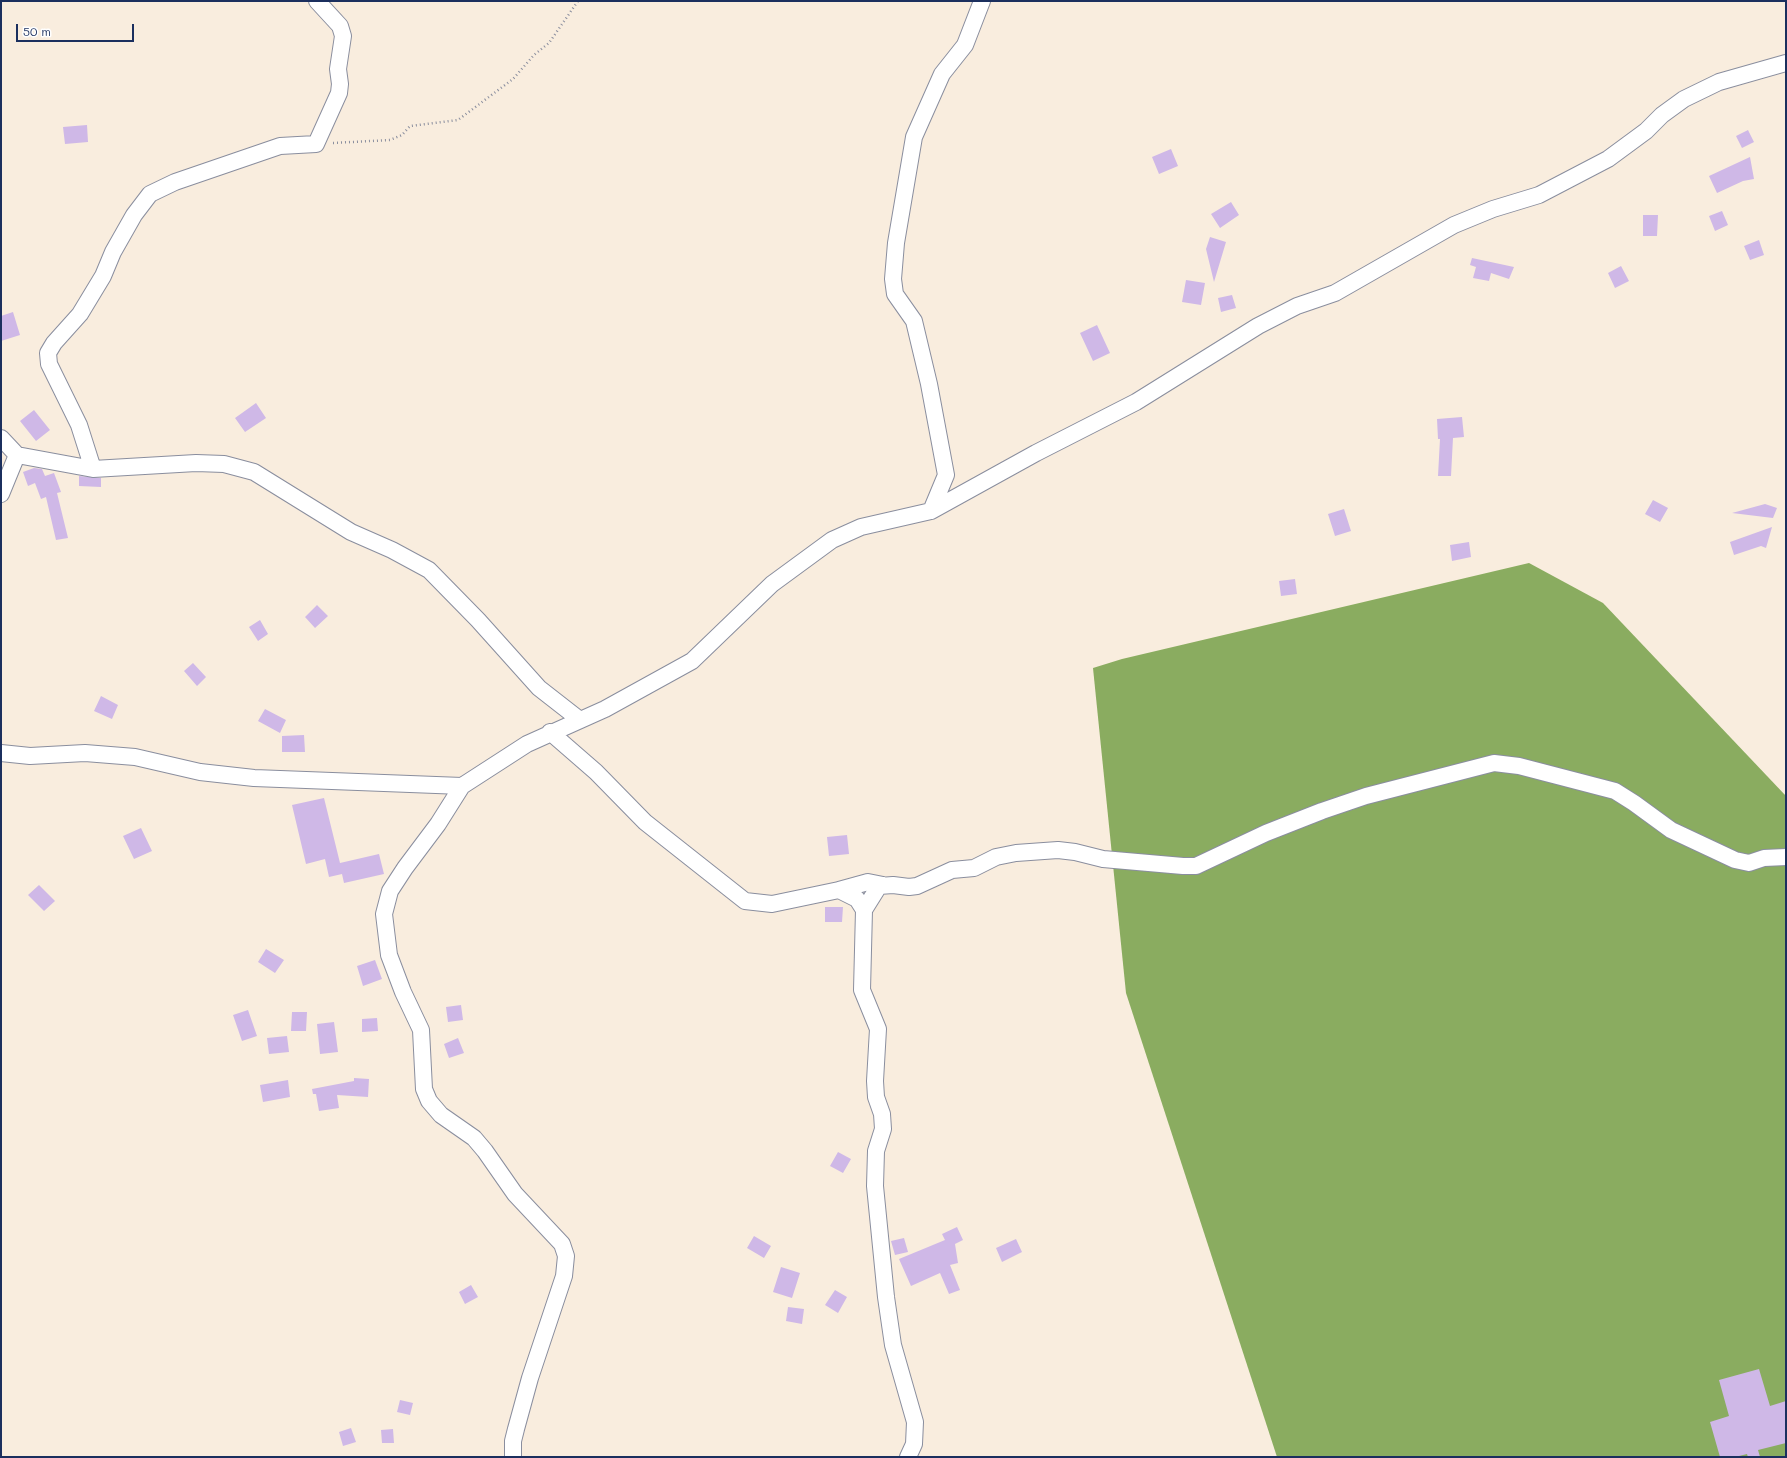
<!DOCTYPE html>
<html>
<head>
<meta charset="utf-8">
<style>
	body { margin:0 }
	#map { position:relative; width:1787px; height:1458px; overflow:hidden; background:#f9edde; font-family:Mali,sans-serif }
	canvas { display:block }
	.frame { position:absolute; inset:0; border:2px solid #1b2f5e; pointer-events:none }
	.scale { position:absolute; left:16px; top:24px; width:118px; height:18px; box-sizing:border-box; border:2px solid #1b2f5e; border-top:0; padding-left:5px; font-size:12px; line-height:14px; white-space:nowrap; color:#1b2f5e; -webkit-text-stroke:3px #fff; paint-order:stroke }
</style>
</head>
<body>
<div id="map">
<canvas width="1787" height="1458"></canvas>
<div class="frame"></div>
<div class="scale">50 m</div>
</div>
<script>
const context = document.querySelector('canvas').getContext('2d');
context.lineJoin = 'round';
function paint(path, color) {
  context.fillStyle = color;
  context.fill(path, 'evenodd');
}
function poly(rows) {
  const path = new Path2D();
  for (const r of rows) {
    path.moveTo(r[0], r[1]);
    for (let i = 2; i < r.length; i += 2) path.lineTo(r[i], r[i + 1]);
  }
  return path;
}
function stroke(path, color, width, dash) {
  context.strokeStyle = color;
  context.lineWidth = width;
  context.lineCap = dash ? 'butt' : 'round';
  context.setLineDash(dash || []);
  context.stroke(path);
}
paint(poly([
	[1529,563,1603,603,1786,796,1786,1457,1277,1457,1126,993,1093,668,1122,659]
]), '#8aac60');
paint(poly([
	[87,125,88,142,65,144,63,127],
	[1748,130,1754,142,1742,148,1736,136],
	[1171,149,1178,166,1159,174,1152,157],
	[1750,157,1754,179,1743,181,1717,193,1709,176],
	[1231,202,1239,215,1220,228,1211,214],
	[1722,211,1728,225,1715,231,1709,216],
	[1643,215,1658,215,1657,236,1643,236],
	[1210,237,1226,242,1214,282,1206,249],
	[1759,240,1764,255,1750,260,1744,246],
	[1472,258,1514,267,1509,279,1491,273,1489,281,1473,278,1476,267,1470,265],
	[1621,266,1629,281,1615,288,1608,273],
	[1186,280,1205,283,1201,305,1182,302],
	[1232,295,1236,308,1221,312,1218,298],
	[13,312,20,335,1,341,1,316],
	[1097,325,1110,353,1093,361,1080,333],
	[256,403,266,418,245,432,235,418],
	[34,410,50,430,36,441,20,421],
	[1462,417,1464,437,1453,438,1451,476,1438,476,1440,439,1438,439,1437,419],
	[34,468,42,469,45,476,54,473,61,492,57,493,68,538,56,540,46,497,41,499,35,483,28,486,23,472],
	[79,476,101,478,101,487,79,486],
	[1653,500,1668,508,1660,522,1645,514],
	[1765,504,1777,508,1773,518,1732,513],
	[1344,509,1351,531,1335,536,1328,514],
	[1772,527,1766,548,1761,546,1734,555,1730,542],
	[1469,542,1471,557,1452,561,1450,545],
	[1295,579,1297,594,1281,596,1279,581],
	[317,605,328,616,315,628,305,617],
	[260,620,268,634,258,641,249,627],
	[193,663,206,677,197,686,184,671],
	[101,696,118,705,112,719,94,711],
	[265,709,286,720,280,733,258,721],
	[304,735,305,752,282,752,282,736],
	[324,798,340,863,379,854,384,874,344,883,342,874,329,877,325,859,306,864,292,805],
	[141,828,152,851,134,859,123,836],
	[847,835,849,854,829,856,827,837],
	[39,885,55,901,44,911,28,895],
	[825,907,843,907,842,922,825,922],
	[266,949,284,960,275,973,258,962],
	[375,960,382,979,363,986,357,966],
	[461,1005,463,1020,448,1022,446,1007],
	[248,1010,257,1036,242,1041,233,1015],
	[292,1012,307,1012,306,1031,291,1031],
	[377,1018,378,1031,362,1032,362,1019],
	[334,1022,338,1052,320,1054,317,1024],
	[287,1036,289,1052,269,1054,267,1038],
	[458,1038,464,1053,449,1058,444,1044],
	[354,1078,369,1079,368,1097,337,1095,339,1108,319,1111,316,1094,313,1094,312,1089,354,1081],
	[288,1080,290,1097,263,1102,260,1085],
	[838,1152,851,1159,843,1173,830,1166],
	[957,1227,963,1240,955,1244,958,1263,950,1265,960,1290,949,1294,940,1273,911,1286,899,1259,945,1240,942,1234],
	[754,1236,771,1246,764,1258,747,1248],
	[904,1238,908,1252,895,1255,891,1241],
	[1016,1239,1022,1252,1002,1262,996,1248],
	[781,1267,800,1273,792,1298,773,1292],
	[471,1285,478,1297,465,1304,459,1292],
	[835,1290,847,1297,838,1313,825,1305],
	[788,1307,804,1309,802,1324,786,1321],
	[1759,1369,1770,1406,1786,1401,1786,1443,1758,1450,1760,1457,1748,1457,1747,1454,1735,1457,1720,1457,1710,1422,1729,1416,1719,1380],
	[400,1400,413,1403,410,1415,397,1412],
	[351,1428,356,1442,343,1446,339,1432],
	[393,1429,394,1443,382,1443,381,1430]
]), '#cfb8e7');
const street = poly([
	[1,438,17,455,93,469,196,463,224,464,254,472,351,532,392,550,429,570,478,620,539,688,580,720],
	[93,469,79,425,49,364,48,353,54,343,80,314,103,276,113,252,134,215,150,194,175,182,280,146,316,144,339,93,340,84,338,69,343,36,340,26,317,1],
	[1,494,17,455],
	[931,511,946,475,929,384,914,321,895,294,893,279,896,243,914,137,942,74,965,45,982,1],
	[550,732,596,772,645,822,745,901,772,904,839,890,857,899,864,910,862,990,878,1029,875,1081,876,1097,882,1114,883,1129,876,1151,875,1186,886,1297,893,1345,915,1422,914,1444,908,1457],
	[1,753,30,756,85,753,135,757,200,772,254,778,462,786],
	[839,890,868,882,883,885],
	[864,910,879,886,893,885,909,887,917,886,952,870,974,868,996,857,1016,853,1058,850,1075,852,1103,859,1183,866,1196,866,1266,833,1322,811,1366,796,1494,763,1519,766,1615,791,1634,803,1671,830,1735,860,1749,863,1764,858,1786,857],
	[513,1457,513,1441,516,1429,530,1378,564,1276,566,1256,562,1244,515,1194,485,1151,474,1138,441,1115,429,1101,424,1089,421,1030,403,992,389,955,384,914,390,891,405,868,438,824,462,786,527,744,605,709,692,661,772,584,832,540,861,527,931,511,1036,453,1136,402,1258,326,1297,306,1335,293,1454,225,1493,209,1539,195,1608,159,1646,131,1662,115,1684,99,1719,82,1786,63]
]);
stroke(street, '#8a8e9e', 18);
stroke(poly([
	[333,143,390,140,402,135,410,126,458,120,513,79,534,55,549,43,578,1]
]), '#8a8e9e', 2.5, [1, 3]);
stroke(street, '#fff', 16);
</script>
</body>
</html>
